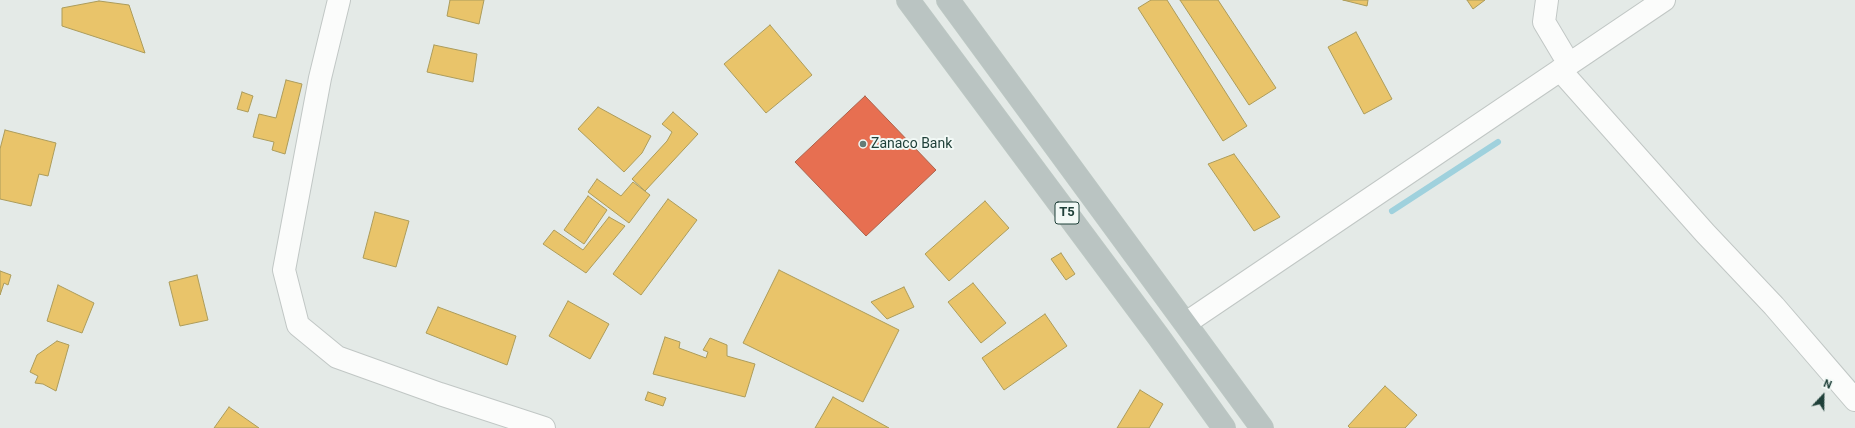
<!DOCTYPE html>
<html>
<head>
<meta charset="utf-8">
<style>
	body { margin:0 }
	#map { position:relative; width:1855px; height:428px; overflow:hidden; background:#e4eae7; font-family:Roboto,sans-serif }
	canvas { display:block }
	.north { position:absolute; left:1803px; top:376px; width:40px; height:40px; -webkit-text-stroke:3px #f2f9f6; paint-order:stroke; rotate:22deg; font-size:11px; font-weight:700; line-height:16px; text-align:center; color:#1f4039 }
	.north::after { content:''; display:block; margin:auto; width:14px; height:18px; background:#1f4039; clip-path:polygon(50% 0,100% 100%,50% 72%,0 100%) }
</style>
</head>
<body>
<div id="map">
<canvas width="1855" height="428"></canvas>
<div class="north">N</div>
</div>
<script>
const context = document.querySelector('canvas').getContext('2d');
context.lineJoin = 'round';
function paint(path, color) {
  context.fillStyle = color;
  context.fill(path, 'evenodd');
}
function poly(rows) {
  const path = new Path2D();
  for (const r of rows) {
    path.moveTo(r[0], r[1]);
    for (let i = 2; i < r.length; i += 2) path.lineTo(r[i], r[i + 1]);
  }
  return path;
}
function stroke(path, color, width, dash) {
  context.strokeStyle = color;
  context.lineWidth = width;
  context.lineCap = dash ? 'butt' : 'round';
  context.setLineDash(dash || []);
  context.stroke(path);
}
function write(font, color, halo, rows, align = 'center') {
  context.font = font + ' Roboto,sans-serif';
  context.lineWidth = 4;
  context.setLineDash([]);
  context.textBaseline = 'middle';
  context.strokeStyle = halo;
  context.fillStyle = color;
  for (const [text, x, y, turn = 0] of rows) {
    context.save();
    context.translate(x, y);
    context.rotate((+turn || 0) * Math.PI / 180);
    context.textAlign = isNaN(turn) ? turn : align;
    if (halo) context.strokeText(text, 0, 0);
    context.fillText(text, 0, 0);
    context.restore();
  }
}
const homes = poly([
	[450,0,484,0,479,24,447,16,450,0],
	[1151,0,1167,0,1247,126,1223,141,1138,8,1151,0],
	[1180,0,1218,0,1276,88,1249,105,1180,0],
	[1343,0,1368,0,1367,6,1343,0],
	[1467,0,1485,0,1473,9,1467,0],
	[99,1,129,5,145,53,62,26,62,8,99,1],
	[770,25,812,75,766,113,724,64,770,25],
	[1356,32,1392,99,1364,114,1328,47,1356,32],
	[434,45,477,54,473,82,427,72,434,45],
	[286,80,302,84,285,154,272,150,274,142,253,137,259,114,276,118,286,80],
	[242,92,253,96,248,112,237,109,242,92],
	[598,107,651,136,642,153,624,172,578,129,598,107],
	[673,112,698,134,645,191,632,179,667,141,672,132,662,124,673,112],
	[5,130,56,143,48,176,39,174,31,206,0,199,0,149,5,130],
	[1234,154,1280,217,1254,231,1208,164,1234,154],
	[597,179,621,196,633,182,650,195,629,223,588,192,597,179],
	[588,196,607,210,584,244,564,230,588,196],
	[668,199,697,220,641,295,613,274,668,199],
	[985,201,1009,228,949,281,925,254,985,201],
	[375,212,409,221,396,267,363,258,375,212],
	[609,217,625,226,586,273,543,244,554,230,583,250,609,217],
	[1061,253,1075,274,1066,280,1051,259,1061,253],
	[779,270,899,330,863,402,743,343,779,270],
	[0,271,11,275,8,285,4,283,0,295,0,271],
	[197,275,208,320,180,326,169,282,197,275],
	[973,283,1006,323,981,343,948,302,973,283],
	[58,285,94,303,82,333,47,321,58,285],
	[904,287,914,307,887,319,871,302,904,287],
	[568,301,609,324,590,359,549,336,568,301],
	[438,307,516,336,507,365,426,333,438,307],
	[1045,314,1067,346,1004,390,982,358,1045,314],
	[665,337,680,342,679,348,706,358,708,352,703,350,710,338,727,345,727,356,755,364,745,397,653,374,665,337],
	[57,341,69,345,56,391,43,384,35,383,38,376,30,372,37,355,57,341],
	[1385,386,1417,415,1405,428,1350,428,1348,426,1385,386],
	[1140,390,1163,404,1149,428,1117,428,1140,390],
	[648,392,666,398,663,406,645,400,648,392],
	[833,397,889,428,815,428,833,397],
	[229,407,259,428,214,428,229,407]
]);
paint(homes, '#e9c46a');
stroke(homes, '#ac9c5b', 1);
const shops = poly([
	[865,96,936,170,866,236,795,162,865,96]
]);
paint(shops, '#e76f51');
stroke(shops, '#ab614a', 1);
stroke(poly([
	[1392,211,1498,142]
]), '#9fd1dd', 6);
const minor = poly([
	[339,0,320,78,284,270,298,325,337,357,440,394,544,428],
	[1547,0,1544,22,1569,64],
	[1560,70,1705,233,1774,306,1855,400],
	[1186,323,1664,0]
]);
const highway = poly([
	[908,0,1158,336,1224,428],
	[948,0,1262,428]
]);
stroke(minor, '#c1c7c5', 24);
stroke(highway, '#bcc7c3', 24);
stroke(minor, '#fbfcfb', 22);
stroke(highway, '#bac4c2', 22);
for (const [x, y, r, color] of [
	[863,144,4,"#647c76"]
]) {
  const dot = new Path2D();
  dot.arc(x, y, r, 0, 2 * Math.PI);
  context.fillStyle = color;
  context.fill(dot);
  stroke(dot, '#f2f9f6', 1.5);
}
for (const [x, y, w] of [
	[1067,213,24]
]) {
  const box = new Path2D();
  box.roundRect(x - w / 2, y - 11, w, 22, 3);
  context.fillStyle = '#f2f9f6';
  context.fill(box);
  stroke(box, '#1f4039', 1);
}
write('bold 13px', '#1f4039', null, [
	["T5",1067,213]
]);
write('14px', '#1f4039', '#f2f9f6', [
	["Zanaco Bank",871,144]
], 'left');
</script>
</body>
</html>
